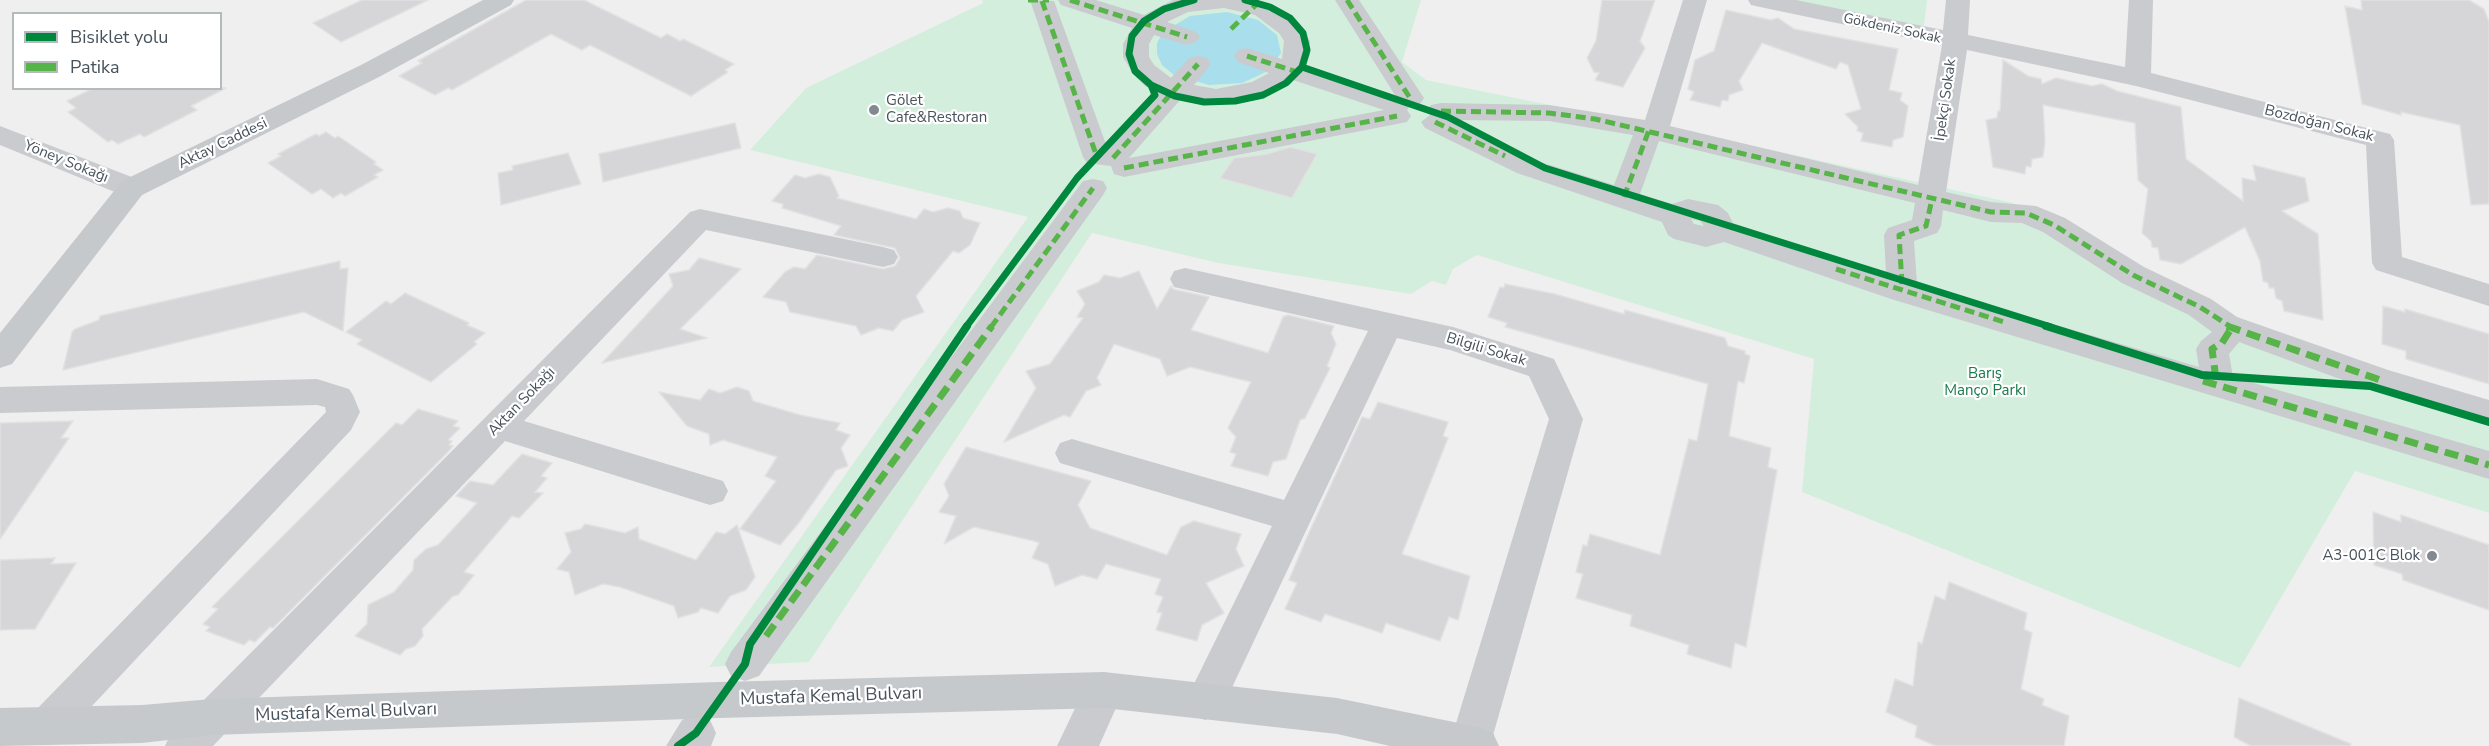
<!DOCTYPE html>
<html>
<head>
<meta charset="utf-8">
<style>
	body { margin:0 }
	#map { position:relative; width:2489px; height:746px; overflow:hidden; background:#f0efef; font-family:"Nunito Sans",sans-serif }
	canvas { display:block }
	.legend { position:absolute; left:12px; top:12px; width:210px; height:78px; box-sizing:border-box; background:#fff; border:2px solid #b5babd; margin:0; padding:8px 10px; list-style:none; font-size:18px; color:#47525b }
	.legend li { display:flex; align-items:center; gap:12px; height:30px }
	.legend b { width:30px; border:2px solid #b5babd }
</style>
</head>
<body>
<div id="map">
<canvas width="2489" height="746"></canvas>
<ul class="legend">
<li><b style="height:8px;background:#00873e"></b>Bisiklet yolu</li>
<li><b style="height:8px;background:#57b448"></b>Patika</li>
</ul>
</div>
<script>
const context = document.querySelector('canvas').getContext('2d');
context.lineJoin = 'round';
function paint(path, color) {
  context.fillStyle = color;
  context.fill(path, 'evenodd');
}
function poly(rows) {
  const path = new Path2D();
  for (const r of rows) {
    path.moveTo(r[0], r[1]);
    for (let i = 2; i < r.length; i += 2) path.lineTo(r[i], r[i + 1]);
  }
  return path;
}
function stroke(path, color, width, dash) {
  context.strokeStyle = color;
  context.lineWidth = width;
  context.lineCap = dash ? 'butt' : 'round';
  context.setLineDash(dash || []);
  context.stroke(path);
}
function write(font, color, halo, rows, align = 'center') {
  context.font = font + ' "Nunito Sans",sans-serif';
  context.lineWidth = 4.5;
  context.setLineDash([]);
  context.textBaseline = 'middle';
  context.strokeStyle = halo;
  context.fillStyle = color;
  for (const [text, x, y, turn = 0] of rows) {
    context.save();
    context.translate(x, y);
    context.rotate((+turn || 0) * Math.PI / 180);
    context.textAlign = isNaN(turn) ? turn : align;
    if (halo) context.strokeText(text, 0, 0);
    context.fillText(text, 0, 0);
    context.restore();
  }
}
paint(poly([
	[982,0,1421,0,1402,62,1426,80,1763,148,2013,203,2215,319,2489,404,2489,513,2355,471,2240,668,1802,492,1814,359,1477,255,1453,269,1446,285,1432,281,1411,294,1218,263,1092,233,809,662,709,667,1028,217,750,150,806,88,983,3],
	[1793,0,1927,0,1924,26]
]), '#d4eede');
paint(poly([
	[1227,12,1258,20,1277,35,1281,53,1268,71,1242,83,1209,85,1174,75,1162,65,1157,54,1157,43,1163,32,1190,16]
]), '#a9deec');
const building = poly([
	[362,0,428,0,341,42,313,23,362,0],
	[526,0,584,0,661,38,667,34,680,41,683,39,734,64,725,70,728,72,691,96,590,45,582,50,551,34,452,90,448,88,435,95,399,76,422,63,418,61,526,0],
	[1602,0,1655,0,1640,41,1645,48,1623,87,1595,80,1599,73,1594,72,1587,58,1596,41,1602,0],
	[2361,0,2469,0,2484,9,2489,22,2489,204,2471,205,2460,125,2401,112,2401,115,2362,104,2345,6,2362,10,2361,0],
	[1726,10,1771,20,1778,18,1794,29,1898,49,1889,90,1902,93,1900,100,1908,106,1903,137,1893,140,1892,147,1861,141,1863,133,1857,131,1858,127,1845,114,1861,109,1848,65,1840,62,1836,69,1762,43,1739,81,1743,90,1729,95,1728,101,1722,100,1720,107,1690,100,1694,92,1688,89,1695,60,1714,51,1726,10],
	[2003,60,2028,76,2041,79,2042,84,2056,78,2092,86,2102,84,2117,91,2181,107,2186,159,2243,201,2242,178,2256,181,2253,165,2305,178,2309,201,2282,211,2318,234,2323,320,2284,311,2282,301,2276,298,2274,288,2269,288,2268,283,2263,281,2260,261,2245,227,2181,264,2160,260,2158,248,2152,247,2151,241,2142,233,2148,189,2138,180,2135,123,2043,105,2045,142,2043,157,2032,159,2031,167,2026,166,2025,174,1993,167,1986,120,1997,118,1998,111,2000,111,2003,60],
	[94,88,226,88,191,106,197,110,144,137,140,134,118,144,112,140,108,142,68,112,76,108,67,101,94,88],
	[735,123,741,148,603,182,599,154,735,123],
	[326,132,335,138,338,136,376,162,374,164,383,170,374,175,378,177,345,196,341,193,333,198,321,189,312,194,268,163,281,156,278,154,316,134,319,136,326,132],
	[1290,147,1317,154,1292,198,1220,178,1234,158,1267,154,1290,147],
	[568,153,581,184,501,205,498,173,513,170,512,166,568,153],
	[819,174,830,177,839,196,837,198,916,219,924,209,933,212,948,208,960,211,963,218,980,223,970,245,959,253,953,251,916,296,924,312,902,320,893,331,879,328,861,335,856,326,790,312,786,302,763,297,785,272,794,267,805,269,817,255,883,269,895,266,900,258,895,248,834,235,841,226,782,208,783,204,772,201,795,175,805,178,819,174],
	[699,258,741,269,680,329,707,338,602,363,673,286,669,274,689,270,699,258],
	[340,261,340,269,348,268,343,331,304,312,63,370,72,332,75,329,99,320,100,316,340,261],
	[1139,271,1157,309,1171,286,1173,289,1209,297,1191,330,1268,353,1283,317,1288,315,1334,326,1331,333,1336,344,1327,366,1330,368,1305,418,1300,420,1286,459,1273,462,1268,476,1231,466,1236,454,1230,452,1236,437,1228,428,1251,382,1190,367,1167,376,1160,359,1114,344,1097,378,1101,385,1086,391,1070,417,1064,415,1004,442,1036,388,1026,371,1050,364,1083,318,1077,317,1085,304,1077,291,1099,282,1104,275,1120,278,1139,271],
	[1505,284,1555,294,1624,314,1625,310,1725,338,1728,346,1745,351,1745,354,1750,356,1744,383,1738,381,1729,436,1771,448,1768,467,1777,470,1746,647,1735,643,1731,668,1687,654,1689,645,1630,626,1632,615,1576,598,1583,574,1576,572,1583,545,1587,546,1590,534,1660,555,1689,439,1697,441,1708,384,1505,327,1507,323,1488,317,1500,287,1504,288,1505,284],
	[405,293,469,323,467,325,485,333,474,342,477,344,431,382,357,344,362,340,346,332,386,301,391,304,405,293],
	[2383,306,2405,312,2405,309,2489,334,2489,384,2406,359,2406,351,2382,344,2383,306],
	[737,387,749,391,753,401,800,415,840,423,836,430,850,435,841,448,848,466,836,470,798,524,780,545,740,529,776,481,765,476,777,457,723,440,710,445,709,434,687,426,659,392,700,400,709,389,720,393,737,387],
	[1378,402,1448,422,1443,436,1448,438,1402,554,1470,576,1458,620,1449,617,1440,641,1386,623,1382,633,1325,614,1321,622,1285,609,1297,583,1289,580,1307,537,1362,417,1370,419,1378,402],
	[418,409,458,421,453,426,460,428,448,440,452,441,449,445,453,446,447,453,273,628,270,627,255,642,249,640,244,645,206,631,210,627,203,624,218,609,212,607,396,423,402,425,418,409],
	[73,421,61,438,69,438,0,539,0,423,73,421],
	[966,447,1091,481,1078,505,1090,528,1167,555,1181,527,1194,521,1241,534,1236,549,1244,566,1206,583,1224,613,1202,625,1197,641,1156,630,1162,613,1157,612,1163,597,1155,594,1161,579,1106,564,1097,579,1082,575,1055,586,1048,564,1032,558,1039,543,1034,541,974,527,944,544,956,516,939,512,949,496,944,484,966,447],
	[522,454,552,463,541,476,547,478,535,492,543,493,519,518,512,516,464,572,474,575,458,595,453,596,422,629,423,636,415,646,406,649,400,655,355,636,367,624,368,605,394,592,413,570,414,560,426,549,438,545,477,503,456,496,470,481,493,485,522,454],
	[2373,512,2401,522,2401,515,2489,545,2489,610,2403,580,2402,574,2374,565,2373,512],
	[585,524,625,533,638,527,639,539,696,560,716,532,725,534,737,525,755,577,746,590,730,596,718,613,701,608,698,612,678,618,674,606,620,587,603,584,575,595,569,572,557,569,571,552,565,533,581,529,585,524],
	[55,558,51,564,76,563,35,629,0,630,0,560,55,558],
	[1949,582,2027,613,2024,629,2032,633,2021,689,2044,699,2042,705,2069,716,2064,746,1936,746,1915,737,1917,726,1886,712,1895,679,1913,686,1918,642,1922,644,1935,596,1945,600,1949,582],
	[2239,698,2351,744,2350,746,2251,746,2234,737,2239,698]
]);
paint(building, '#d6d6d8');
stroke(building, '#e1e1e2', 1.5);
paint(poly([
	[1058,0,1096,0,1144,15,1173,0,1256,0,1272,4,1288,13,1310,41,1310,55,1305,66,1395,95,1335,0,1359,0,1424,98,1420,104,1410,106,1407,110,1411,116,1407,122,1397,124,1124,177,1114,174,1111,166,1087,163,1083,157,1030,0,1054,1,1107,147,1157,93,1145,86,1134,75,1123,57,1123,44,1132,28,1061,5,1058,0],
	[1224,8,1255,15,1279,33,1284,41,1282,59,1247,48,1238,50,1234,56,1238,62,1269,73,1252,82,1216,89,1194,85,1211,64,1207,58,1198,56,1189,58,1171,78,1154,65,1149,57,1149,44,1154,35,1187,45,1196,42,1200,37,1196,32,1167,22,1188,12,1224,8],
	[1293,80,1384,110,1129,158,1181,99,1216,105,1269,95,1293,80],
	[1683,0,1707,0,1670,126,1918,185,1942,45,1760,7,1751,5,1748,0,1796,0,1943,30,1946,0,1970,0,1968,35,2125,67,2129,0,2153,0,2151,73,2390,134,2394,140,2402,257,2489,284,2489,306,2376,270,2372,263,2366,145,2136,86,1967,50,1946,192,1991,202,2036,206,2065,218,2144,267,2211,299,2237,317,2388,370,2489,400,2489,426,2367,389,2239,342,2229,354,2233,377,2489,451,2489,479,1891,299,1724,242,1706,247,1674,239,1668,235,1662,222,1517,173,1425,128,1421,122,1430,115,1427,111,1431,105,1441,103,1549,105,1645,120,1683,0],
	[1452,120,1549,121,1633,135,1614,185,1537,161,1452,120],
	[1659,141,1915,203,1912,220,1888,228,1884,235,1886,274,1733,223,1728,213,1718,205,1688,199,1672,204,1640,194,1659,141],
	[1943,210,1991,222,2022,223,2043,232,2122,283,2189,315,2212,332,2201,341,2196,349,2199,367,1917,284,1914,241,1937,233,1941,226,1943,210],
	[1691,219,1700,221,1704,226,1694,224,1691,219],
	[0,126,142,181,146,188,142,195,132,197,122,195,0,145,0,126],
	[1093,179,1103,181,1107,188,1103,195,759,676,745,681,731,676,725,664,731,652,1083,181,1093,179],
	[700,209,883,247,894,250,898,257,894,264,883,267,706,230,524,421,723,481,728,491,723,501,710,505,505,441,213,746,165,746,171,733,690,212,700,209],
	[1185,268,1453,327,1554,359,1583,419,1490,746,1452,746,1450,743,1549,419,1529,376,1450,350,1397,338,1219,715,1205,720,1191,715,1185,702,1272,526,1060,463,1055,453,1060,443,1072,439,1284,500,1368,331,1174,287,1170,279,1174,271,1185,268],
	[317,379,349,389,353,395,360,412,351,430,61,739,47,745,33,739,27,726,33,713,326,412,325,407,317,405,0,413,0,387,317,379],
	[1104,672,1118,677,1124,690,1099,746,1057,746,1090,677,1104,672],
	[696,714,710,720,716,733,711,746,666,746,682,720,696,714]
]), '#c9cbce');
paint(poly([
	[483,0,514,0,511,5,379,77,142,195,12,364,0,368,0,333,122,181,361,65,483,0],
	[1104,672,1337,698,1478,727,1493,733,1499,746,1390,746,1337,734,1104,708,719,718,212,735,142,743,0,746,0,708,142,705,212,699,719,682,1104,672]
]), '#c6c9cc');
stroke(poly([
	[1028,0,1049,0],
	[1070,0,1187,37],
	[1347,0,1410,98],
	[1042,1,1097,157],
	[1231,29,1259,2],
	[1247,56,1300,73],
	[1441,111,1549,113,1595,119,1991,212,2026,213,2054,225,2133,275,2200,307,2231,327],
	[1435,122,1505,156],
	[1113,158,1198,64],
	[1124,168,1397,116],
	[1624,197,1649,130],
	[1836,269,2004,322],
	[1902,284,1899,235,1926,226,1932,199],
	[991,327,1093,188]
]), '#57b448', 5, [10, 5]);
stroke(poly([
	[2227,326,2383,381],
	[2216,379,2212,349,2222,343,2232,327],
	[2203,381,2489,465],
	[766,636,992,326]
]), '#57b448', 7, [14, 7]);
stroke(poly([
	[1194,0,1164,9,1144,21,1132,36,1129,54,1135,71,1151,85,1175,96,1204,102,1235,101,1263,95,1286,83,1302,67,1307,50,1303,33,1290,18,1270,7,1245,0],
	[1302,67,1448,117,1545,168,2051,327],
	[966,327,1077,178,1155,95,1151,85]
]), '#00873e', 7);
stroke(poly([
	[2046,326,2202,375,2370,386,2489,422],
	[678,746,696,733,745,664,750,644,967,326]
]), '#00873e', 8);
for (const [x, y, r, color] of [
	[874,110,6,"#82898f"],
	[2432,556,6,"#82898f"]
]) {
  const dot = new Path2D();
  dot.arc(x, y, r, 0, 2 * Math.PI);
  context.fillStyle = color;
  context.fill(dot);
  stroke(dot, '#fff', 2);
}
write('14px', '#47525b', '#fff', [
	["Gökdeniz Sokak",1892,29,12]
]);
write('15px', '#47525b', '#fff', [
	["İpekçi Sokak",1946,100,-82],
	["Bozdoğan Sokak",2319,124,14],
	["Aktay Caddesi",223,144,-26],
	["Yöney Sokağı",66,162,22],
	["Bilgili Sokak",1486,350,17],
	["Aktan Sokağı",522,402,-46]
]);
write('15px', '#47525b', '#fff', [
	["Gölet",886,101],
	["Cafe&Restoran",886,118],
	["A3-001C Blok",2420,556,"right"]
], 'left');
write('15px', '#197b4a', '#fff', [
	["Barış",1985,374],
	["Manço Parkı",1985,391]
]);
write('18px', '#47525b', '#fff', [
	["Mustafa Kemal Bulvarı",831,697,-2],
	["Mustafa Kemal Bulvarı",346,713,-2]
]);
</script>
</body>
</html>
